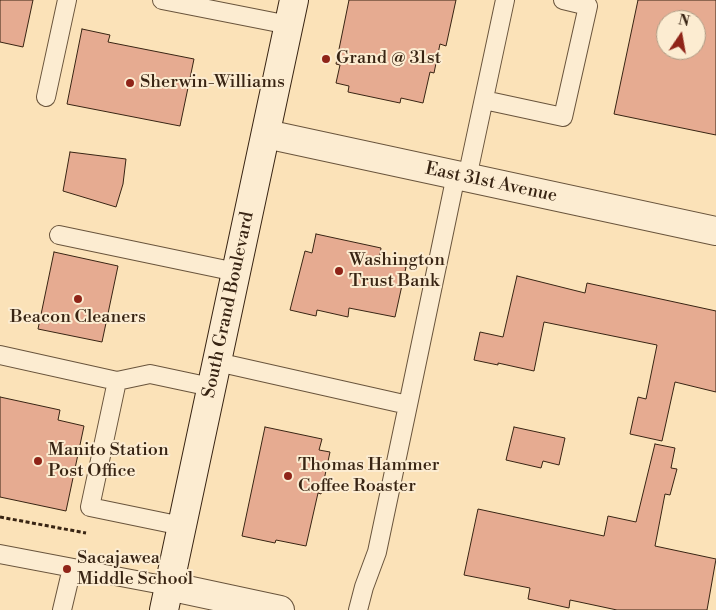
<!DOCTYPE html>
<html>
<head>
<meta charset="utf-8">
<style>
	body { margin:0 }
	#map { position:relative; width:716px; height:610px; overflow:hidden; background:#fbe2b8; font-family:"Libre Bodoni",serif }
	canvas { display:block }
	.north { position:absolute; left:656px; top:10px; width:50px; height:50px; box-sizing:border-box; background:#fcecd1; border:1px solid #ae9c85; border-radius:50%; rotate:12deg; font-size:14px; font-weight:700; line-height:20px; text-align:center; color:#382413 }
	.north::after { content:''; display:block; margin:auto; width:18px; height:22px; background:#8f2418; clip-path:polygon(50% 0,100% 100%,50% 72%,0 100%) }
</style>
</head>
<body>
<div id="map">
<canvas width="716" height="610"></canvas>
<div class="north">N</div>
</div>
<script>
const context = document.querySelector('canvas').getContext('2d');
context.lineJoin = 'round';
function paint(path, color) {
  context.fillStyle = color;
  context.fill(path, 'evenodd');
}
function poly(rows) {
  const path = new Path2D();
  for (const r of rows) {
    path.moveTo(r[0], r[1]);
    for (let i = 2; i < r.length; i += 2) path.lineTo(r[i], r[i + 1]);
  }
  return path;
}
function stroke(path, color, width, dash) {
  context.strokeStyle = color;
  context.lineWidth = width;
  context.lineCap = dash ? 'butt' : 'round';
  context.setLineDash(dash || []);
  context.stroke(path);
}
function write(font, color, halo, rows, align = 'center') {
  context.font = font + ' "Libre Bodoni",serif';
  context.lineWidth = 4;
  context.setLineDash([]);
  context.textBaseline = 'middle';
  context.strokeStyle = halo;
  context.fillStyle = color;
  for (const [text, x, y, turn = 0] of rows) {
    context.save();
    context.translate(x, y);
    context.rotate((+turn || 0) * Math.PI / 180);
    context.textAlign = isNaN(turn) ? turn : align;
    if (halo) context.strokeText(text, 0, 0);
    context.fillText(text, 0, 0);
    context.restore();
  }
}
const building = poly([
	[0,0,33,0,23,47,0,42,0,0],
	[349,0,456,0,446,46,440,44,434,73,430,72,423,103,401,98,400,103,348,92,349,86,336,83,340,65,336,64,349,0],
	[638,0,716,0,716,135,614,114,638,0],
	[666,20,696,20,696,50,666,50,666,20],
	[82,29,110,35,108,42,194,59,180,126,67,104,82,29],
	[70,152,126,159,123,184,116,207,63,191,70,152],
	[316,234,381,248,379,261,406,267,395,317,349,308,348,317,317,310,316,316,290,310,305,251,312,253,316,234],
	[54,252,118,266,102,342,38,329,54,252],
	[517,276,585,293,587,283,716,311,716,392,675,382,662,441,630,434,638,397,646,399,657,345,544,322,534,371,498,363,498,365,474,360,480,332,503,337,517,276],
	[0,397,60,410,58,420,84,426,66,511,0,497,0,397],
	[265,427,322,439,319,450,330,452,321,494,318,493,306,546,276,540,275,543,242,536,265,427],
	[514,427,565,438,559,465,543,461,541,468,506,460,514,427],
	[655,444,675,448,671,468,677,469,670,495,665,494,655,546,716,559,707,610,617,610,570,600,569,608,528,599,530,588,464,575,478,509,604,536,608,516,636,522,655,444]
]);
paint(building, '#e6ab91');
stroke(building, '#382413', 1);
const lane = poly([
	[162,0,289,25],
	[46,97,67,0],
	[484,100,563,117,588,6,563,0],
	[467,178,505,0],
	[59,235,236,272],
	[0,355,117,381,150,374,211,387],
	[217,362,408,405,456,175],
	[117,381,90,507,182,526],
	[0,554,168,586],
	[62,610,72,568],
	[358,610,364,587,377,552,408,405]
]);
const street = poly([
	[266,134,716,231],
	[168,586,280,610]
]);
const secondary = poly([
	[164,610,294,0]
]);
stroke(lane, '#69543c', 20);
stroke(street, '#69543c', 30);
stroke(secondary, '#382413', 30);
stroke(poly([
	[0,517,86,533]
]), '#382413', 3, [4, 2.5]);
stroke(lane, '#fcecd1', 18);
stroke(street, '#fcecd1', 28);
stroke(secondary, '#fcecd1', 28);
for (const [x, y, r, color] of [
	[326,59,5,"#8f2418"],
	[130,83,5,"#8f2418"],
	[339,271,5,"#8f2418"],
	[78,299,5,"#8f2418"],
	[38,461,5,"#8f2418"],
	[288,476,5,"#8f2418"],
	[67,569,5,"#8f2418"]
]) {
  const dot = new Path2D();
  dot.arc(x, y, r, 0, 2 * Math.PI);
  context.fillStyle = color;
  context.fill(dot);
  stroke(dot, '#fcecd1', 2);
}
write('18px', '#382413', '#fcecd1', [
	["Grand @ 31st",336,59],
	["Sherwin-Williams",140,83],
	["Washington",349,261],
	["Trust Bank",349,282],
	["Beacon Cleaners",78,318,"center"],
	["Manito Station",48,451],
	["Post Office",48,472],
	["Thomas Hammer",298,466],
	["Coffee Roaster",298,487],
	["Sacajawea",77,559],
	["Middle School",77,580]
], 'left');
write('18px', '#382413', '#fcecd1', [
	["East 31st Avenue",491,183,12],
	["South Grand Boulevard",229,305,-78]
]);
</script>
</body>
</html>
